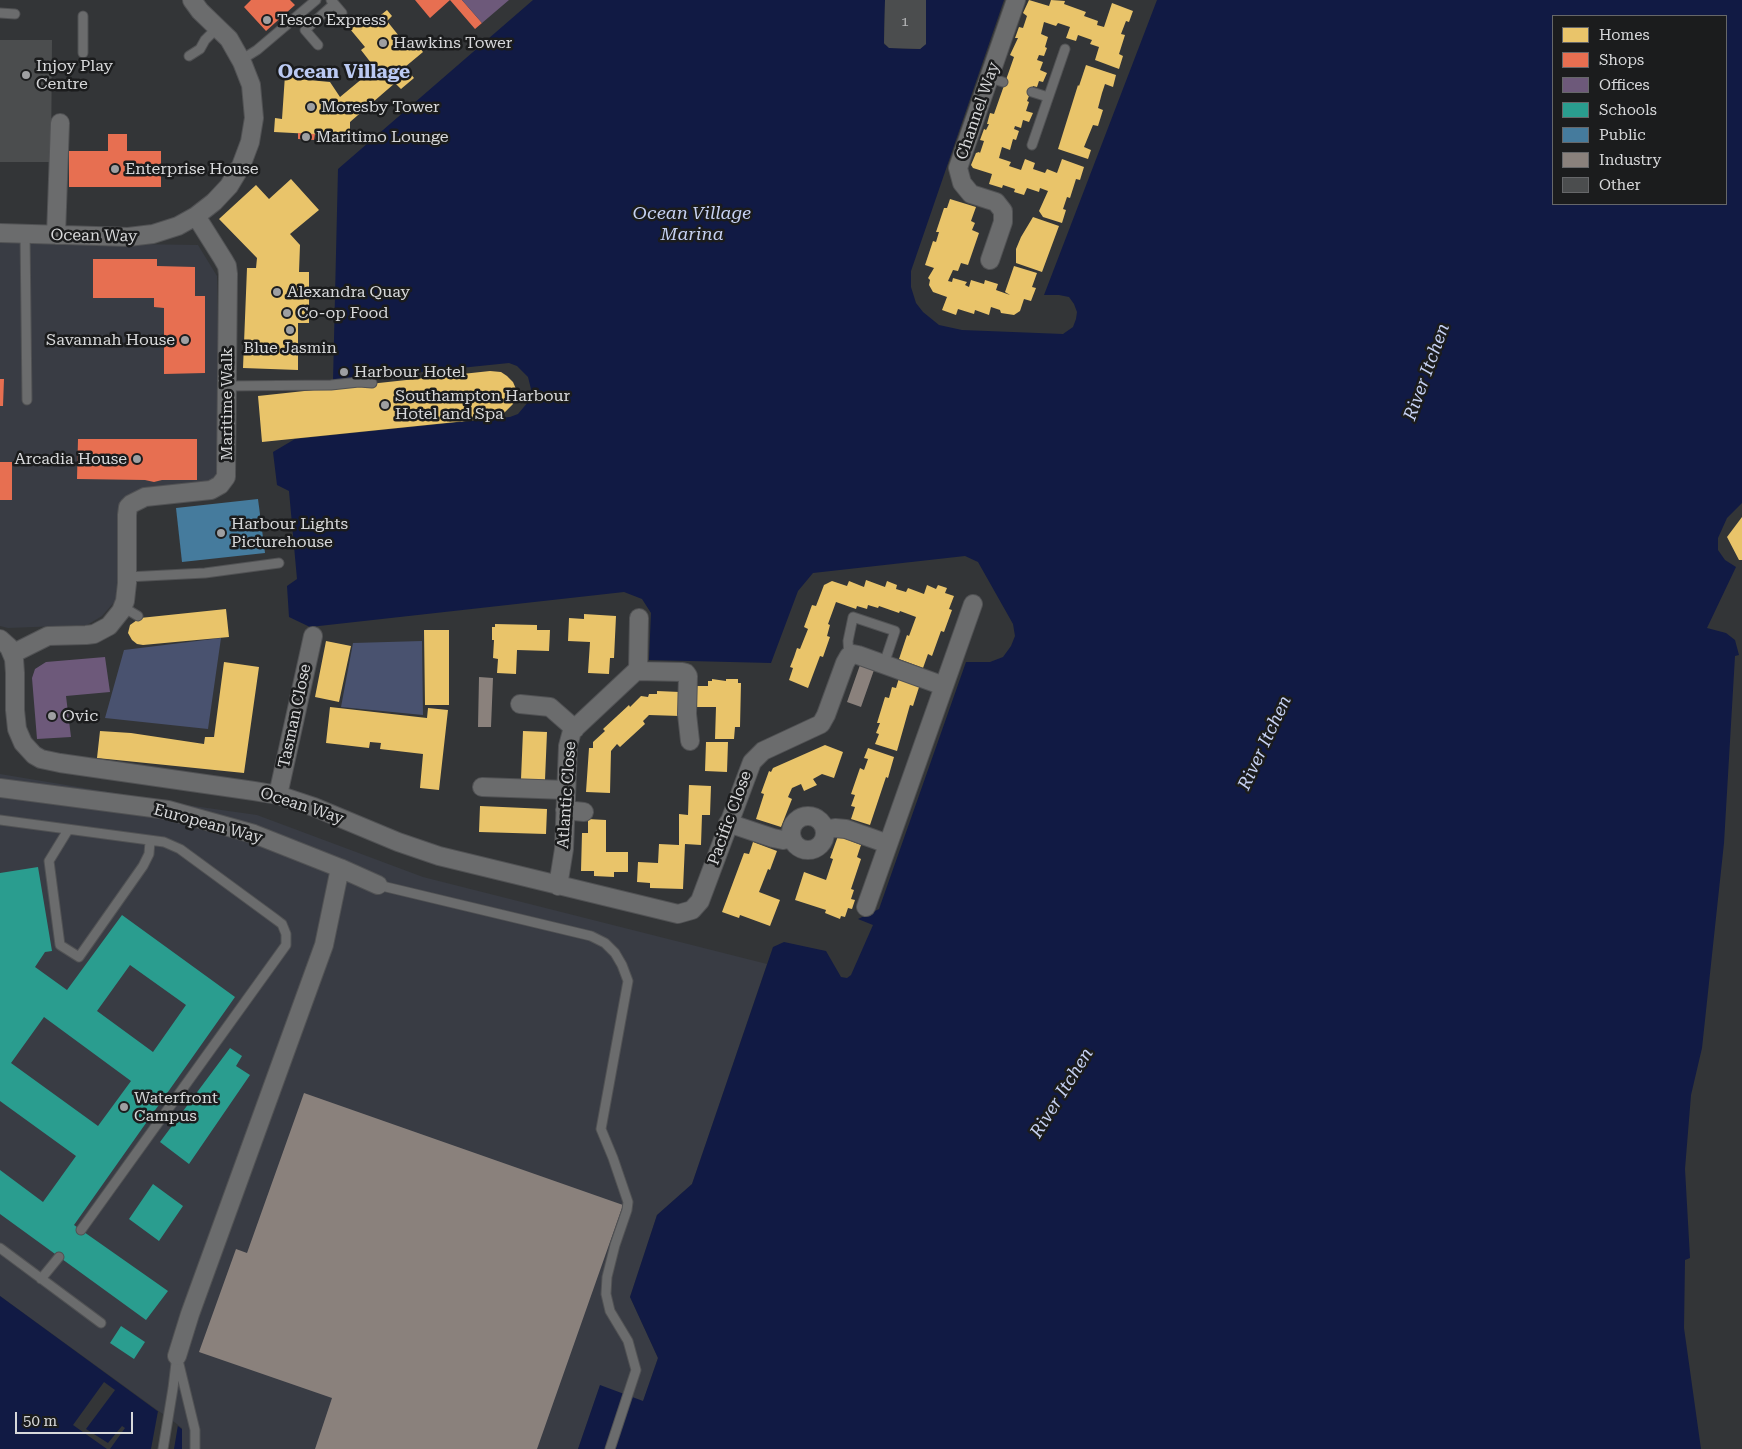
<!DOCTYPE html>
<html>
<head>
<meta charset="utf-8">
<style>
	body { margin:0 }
	#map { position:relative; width:1742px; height:1449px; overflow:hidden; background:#333537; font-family:"Roboto Serif",serif }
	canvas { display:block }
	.legend { position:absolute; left:1552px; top:15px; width:175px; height:190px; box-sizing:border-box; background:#1b1c1d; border:1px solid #666769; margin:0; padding:6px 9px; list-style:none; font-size:15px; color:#d7d8da }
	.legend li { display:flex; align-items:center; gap:10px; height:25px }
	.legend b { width:25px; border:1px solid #666769 }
	.scale { position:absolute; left:15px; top:1412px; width:118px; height:22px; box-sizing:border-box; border:2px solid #d7d8da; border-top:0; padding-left:6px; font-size:15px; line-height:18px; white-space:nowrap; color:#d7d8da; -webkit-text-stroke:4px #1b1c1d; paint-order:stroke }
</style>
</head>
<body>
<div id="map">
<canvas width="1742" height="1449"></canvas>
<ul class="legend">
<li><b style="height:14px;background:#e9c46a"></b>Homes</li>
<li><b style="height:14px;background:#e76f51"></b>Shops</li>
<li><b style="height:14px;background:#6d597a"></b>Offices</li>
<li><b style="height:14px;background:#2a9d8f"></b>Schools</li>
<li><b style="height:14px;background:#457b9d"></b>Public</li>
<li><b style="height:14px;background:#8a817c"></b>Industry</li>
<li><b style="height:14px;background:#4b4d4e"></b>Other</li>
</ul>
<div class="scale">50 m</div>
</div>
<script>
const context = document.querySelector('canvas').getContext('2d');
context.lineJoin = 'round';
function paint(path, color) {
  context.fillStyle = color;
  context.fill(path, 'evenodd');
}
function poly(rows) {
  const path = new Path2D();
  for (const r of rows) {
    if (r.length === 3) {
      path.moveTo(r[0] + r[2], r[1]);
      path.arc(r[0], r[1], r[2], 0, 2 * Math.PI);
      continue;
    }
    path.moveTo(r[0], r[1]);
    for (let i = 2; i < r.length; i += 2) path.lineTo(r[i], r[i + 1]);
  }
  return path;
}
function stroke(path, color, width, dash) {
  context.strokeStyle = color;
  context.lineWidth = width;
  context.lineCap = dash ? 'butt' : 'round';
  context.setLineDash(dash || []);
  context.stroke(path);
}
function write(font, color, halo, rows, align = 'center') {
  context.font = font + ' "Roboto Serif",serif';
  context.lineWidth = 5;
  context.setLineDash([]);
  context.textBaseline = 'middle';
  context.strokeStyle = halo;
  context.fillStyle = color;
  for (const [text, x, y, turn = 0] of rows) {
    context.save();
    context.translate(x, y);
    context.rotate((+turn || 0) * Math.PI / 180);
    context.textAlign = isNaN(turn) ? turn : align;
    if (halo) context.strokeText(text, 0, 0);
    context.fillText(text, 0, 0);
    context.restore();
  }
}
paint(poly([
	[0,242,198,245,217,276,220,471,216,480,206,484,127,495,121,512,116,600,102,616,87,625,8,628,0,626],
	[0,774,186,805,257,815,423,877,767,964,692,1184,657,1215,630,1297,658,1358,643,1402,600,1386,578,1449,182,1449,182,1428,0,1296]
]), '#393c44');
paint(poly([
	[221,638,208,729,105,718,124,650],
	[422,641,423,715,341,707,353,643]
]), '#49526f');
paint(poly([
	[533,0,885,0,884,44,890,48,920,49,926,44,926,0,1004,0,911,271,911,287,916,303,923,312,939,325,962,330,1063,334,1073,327,1076,319,1077,312,1074,304,1069,297,1059,295,1044,295,1157,0,1742,0,1742,503,1727,518,1718,538,1718,550,1725,560,1736,567,1707,628,1726,633,1735,640,1739,655,1735,656,1724,843,1702,1048,1691,1095,1685,1169,1690,1258,1685,1260,1684,1328,1701,1449,578,1449,600,1385,643,1401,658,1358,630,1297,657,1215,692,1184,773,947,784,942,826,951,841,977,847,978,851,975,873,925,858,919,879,909,966,662,990,662,1003,657,1011,646,1015,636,1013,624,978,562,965,556,813,573,798,591,771,663,649,660,651,613,642,599,624,592,310,627,289,617,287,586,297,579,289,491,277,485,273,452,295,439,510,417,518,414,528,402,531,389,528,377,517,366,509,363,333,381,338,169],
	[1553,16,1726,16,1726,204,1553,204],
	[0,1296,182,1429,182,1449,0,1449]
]), '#111a44');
paint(poly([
	[104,1382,115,1390,86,1429,108,1443,122,1426,125,1428,110,1449,107,1449,73,1425],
	[158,1411,178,1425,174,1449,151,1449]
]), '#333537');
paint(poly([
	[1029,0,1049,6,1051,0,1065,1,1064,4,1086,12,1084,16,1098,21,1097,25,1104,27,1112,3,1133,11,1129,22,1126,21,1121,34,1125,35,1119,54,1123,56,1119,69,1095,60,1099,47,1090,44,1092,40,1078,35,1076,41,1066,38,1070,27,1058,23,1056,26,1044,22,1041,34,1048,37,1045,47,1047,48,1044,56,1039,55,1037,60,1043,62,1040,70,1047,73,1043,82,1039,81,1037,87,1033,86,1027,101,1029,102,1026,111,1033,113,1029,122,1023,120,1021,128,1015,126,1014,129,1019,131,1016,140,1013,139,1010,150,1002,147,999,158,1011,162,1009,166,1021,170,1025,159,1035,163,1033,169,1045,173,1047,169,1057,173,1062,159,1084,167,1080,180,1076,179,1070,198,1067,197,1063,209,1066,210,1062,223,1043,217,1039,211,1048,191,1040,188,1039,192,1027,188,1024,195,1014,192,1015,189,1003,185,1002,188,989,184,992,174,973,168,971,165,976,153,979,152,980,153,984,141,980,140,984,129,986,130,989,124,987,124,990,113,994,114,1014,57,1010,55,1018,38,1015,38,1019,27,1023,28,1027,16,1023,13],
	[387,10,392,16,387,21,407,46,414,40,423,52,405,67,414,78,401,89,395,83,350,122,350,136,274,132,275,118,282,119,285,75,298,76,298,79,330,82,340,97,375,68,361,50,365,47,350,29,360,20,366,27],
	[1086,65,1116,75,1113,87,1105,84,1102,93,1098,108,1103,110,1098,126,1093,125,1084,147,1091,150,1088,159,1058,149,1078,85,1079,86],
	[291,179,319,210,290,234,300,245,299,272,309,272,309,323,298,323,298,370,243,368,247,268,256,268,257,258,219,219,256,185,269,199],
	[950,199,976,207,971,221,975,223,972,230,979,233,968,265,961,263,958,271,953,270,948,281,952,282,953,278,967,282,965,285,969,287,971,280,984,284,985,280,998,284,996,290,1010,295,1005,292,1014,266,1037,273,1032,287,1036,288,1031,301,1024,299,1020,311,1014,315,1001,313,1000,310,991,307,989,315,975,310,974,314,958,309,956,315,942,310,947,297,933,292,929,285,930,280,928,278,934,268,925,265,933,241,936,242,939,232,936,232,944,208,947,208],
	[1033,217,1059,226,1042,272,1016,263,1016,249,1021,237],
	[490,371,501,372,507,376,513,382,516,389,516,396,513,404,502,415,495,418,262,442,258,396],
	[1742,517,1742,560,1739,560,1727,537],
	[866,580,885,587,887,581,897,585,896,589,906,592,908,588,924,594,927,585,936,589,938,585,947,588,945,593,954,596,949,609,952,610,944,632,941,631,932,656,928,654,923,668,899,659,907,635,909,636,916,617,900,611,899,613,879,606,878,608,868,605,867,609,857,606,856,609,836,602,828,624,830,625,827,636,830,637,823,657,820,656,808,688,789,680,793,668,790,667,794,657,797,648,800,649,808,629,804,627,812,605,816,606,824,585,832,581,847,586,849,581,864,587],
	[226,609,229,637,143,645,137,644,132,640,128,633,130,625,140,618],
	[584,614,616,616,614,658,610,658,609,674,588,673,590,642,568,641,569,618,584,619],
	[495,624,537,625,537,630,550,630,549,651,517,650,516,674,497,673,498,659,493,658,494,640,492,640,492,627,495,627],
	[424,630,449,630,449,705,425,705],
	[326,641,351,646,339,702,315,697],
	[224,662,259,667,244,773,97,758,100,731,131,733,204,744,205,737,214,737],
	[899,678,920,684,913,706,910,705,897,751,875,744,879,734,876,733,880,723,877,723,885,697,889,698,892,687,896,688],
	[712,679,726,681,726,679,738,679,738,683,741,683,740,727,735,727,734,739,715,739,716,707,693,707,694,686,708,686,708,681,712,681],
	[657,691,680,692,680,716,649,715,643,721,645,724,620,747,617,744,611,751,610,793,586,792,589,748,593,748,593,742,605,731,603,729,629,705,630,707,641,696,648,697,649,694,657,694],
	[330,707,427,718,428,708,448,710,439,790,420,788,423,754,380,749,381,743,370,742,369,748,326,743],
	[523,731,547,732,545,780,521,779],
	[706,742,728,742,727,772,705,771],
	[825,745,843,752,834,778,822,774,813,779,817,785,804,791,801,784,792,788,788,797,792,799,781,827,756,819,764,794,761,793,769,771,771,772,773,768],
	[868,748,894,757,888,778,886,777,870,825,851,819,855,807,851,806,855,795,851,794,860,768,864,770,868,759,864,758],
	[689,785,711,786,710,815,702,815,701,845,685,844,683,889,650,888,650,883,637,882,638,862,658,863,659,844,679,845,679,814,688,815],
	[480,806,547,809,546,834,479,832],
	[588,819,606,820,606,852,628,852,628,872,614,872,614,877,594,876,594,871,581,871,582,833,588,833],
	[838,836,861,845,857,857,861,859,851,889,854,890,851,899,855,900,852,909,848,908,845,917,841,916,840,919,825,913,826,910,795,900,804,872,826,880,833,859,830,858],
	[753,842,777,851,770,870,768,869,759,892,780,900,770,926,740,915,739,918,722,912,744,853,749,854]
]), '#e9c46a');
paint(poly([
	[251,0,290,0,295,5,266,31,244,7],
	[415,0,462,0,482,23,475,29,450,0,430,18],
	[298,133,315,134,314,140,298,139],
	[108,134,127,134,127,151,161,151,161,187,69,187,69,151,108,151],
	[93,259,157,259,157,266,195,267,195,296,205,296,205,373,164,374,164,308,154,307,154,298,93,298],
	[0,379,4,379,3,406,0,406],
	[78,439,197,439,197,480,162,480,154,482,145,480,77,479],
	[0,462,12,462,12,500,0,500]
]), '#e76f51');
paint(poly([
	[462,0,509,0,482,23],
	[105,657,110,692,66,696,71,737,37,739,32,678,35,669,46,662]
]), '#6d597a');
paint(poly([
	[38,867,52,951,45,952,35,967,67,990,122,915,235,997,74,1225,168,1291,146,1320,0,1214,0,1170,43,1202,76,1156,0,1101,0,873],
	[130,965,186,1005,153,1052,97,1011],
	[44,1017,131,1081,98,1126,11,1063],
	[230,1048,242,1056,236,1066,250,1075,189,1164,160,1142],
	[153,1184,183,1206,159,1241,129,1219],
	[121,1326,145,1342,134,1359,110,1343]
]), '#2a9d8f');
paint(poly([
	[258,499,265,553,182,562,176,508]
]), '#457b9d');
paint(poly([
	[860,665,874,670,861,707,847,702],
	[479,677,493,678,491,727,478,727],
	[304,1093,623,1205,537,1449,315,1449,332,1398,199,1352,236,1249,247,1253]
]), '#8a817c');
paint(poly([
	[885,0,926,0,926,44,920,49,889,48,884,43],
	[0,40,52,40,51,162,0,162]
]), '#4b4d4e');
const service = poly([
	[331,0,342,13],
	[0,13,15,14],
	[83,16,83,53],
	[318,45,305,30,334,4],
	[189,56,200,49,205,40,218,27],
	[241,60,257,50,316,0],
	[990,78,1003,82],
	[1032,92,1048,97],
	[1032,145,1065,49],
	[25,234,27,400],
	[227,386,331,385,359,382,372,383],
	[127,577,205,573,279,563],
	[123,607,138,616],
	[849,656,848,641,853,617,895,631,884,664],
	[0,820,164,842,180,849,274,918,282,924,286,934,286,945,81,1230],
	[68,830,49,861,60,945,79,957,143,866,149,854,150,841],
	[378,885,591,936,605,943,615,953,622,965,628,981,601,1129,613,1158,628,1202,627,1210,615,1245,607,1277,606,1294,610,1311,628,1341,636,1370,610,1449],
	[0,1248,101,1323],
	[41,1279,59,1257],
	[177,1356,195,1430,195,1449],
	[163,1449,173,1388,176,1363]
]);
const minor = poly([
	[0,233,128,237,153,234,178,226,196,216,214,202,229,186,241,166,250,142,254,118,251,85,242,62,229,39,200,11,192,0],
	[56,235,60,123],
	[990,260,1003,222,1003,211,996,202,971,194,962,183,958,168,1016,0],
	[0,639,9,647,14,659,15,673,15,710,17,729,23,743,34,755,41,759,60,763,254,791,278,795,314,807,398,842,439,856,678,914,692,910,700,901,752,762,763,751,821,724,826,715,845,663,849,656,853,654,858,655,944,686],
	[12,654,48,636,86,635,94,634,109,626,121,611,125,601,127,583,127,515,128,507,131,504,145,497,211,490,220,485,226,477,228,274,227,266,223,259,196,216],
	[638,671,639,618],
	[520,704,550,707,575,729],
	[482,787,566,790],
	[0,788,168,810,254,834,340,868,378,885],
	[278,795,313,636],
	[565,810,584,812],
	[808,833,17],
	[728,823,773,838,783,840,792,838],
	[825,830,835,828,846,829,888,844],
	[558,886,564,849,568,746,572,731,636,671,682,672,686,673,688,676,687,714,690,741],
	[866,907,973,604],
	[177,1356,190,1314,324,945,340,868]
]);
stroke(service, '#515254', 11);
stroke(minor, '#515254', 20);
stroke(service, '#6b6c6d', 9);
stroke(minor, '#6b6c6d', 18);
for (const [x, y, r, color] of [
	[267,20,5,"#9e9fa1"],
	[383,43,5,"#9e9fa1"],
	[26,75,5,"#9e9fa1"],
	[311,107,5,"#9e9fa1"],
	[306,137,5,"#9e9fa1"],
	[115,169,5,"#9e9fa1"],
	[277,292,5,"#9e9fa1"],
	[287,313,5,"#9e9fa1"],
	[290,330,5,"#9e9fa1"],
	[185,340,5,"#9e9fa1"],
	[344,372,5,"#9e9fa1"],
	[385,405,5,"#9e9fa1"],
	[137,459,5,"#9e9fa1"],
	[221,533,5,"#9e9fa1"],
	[52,716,5,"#9e9fa1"],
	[124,1107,5,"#9e9fa1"]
]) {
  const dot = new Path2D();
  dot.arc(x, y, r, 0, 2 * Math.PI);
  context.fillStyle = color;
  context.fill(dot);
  stroke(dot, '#1b1c1d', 2);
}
write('14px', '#b4b5b7', null, [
	["1",905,22]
]);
write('16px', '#d7d8da', '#1b1c1d', [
	["Tesco Express",277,20],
	["Hawkins Tower",393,43],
	["Injoy Play",36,66],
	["Centre",36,84],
	["Moresby Tower",321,107],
	["Maritimo Lounge",316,137],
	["Enterprise House",125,169],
	["Alexandra Quay",287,292],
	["Co-op Food",297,313],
	["Savannah House",175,340,"right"],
	["Blue Jasmin",290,348,"center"],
	["Harbour Hotel",354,372],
	["Southampton Harbour",395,396],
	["Hotel and Spa",395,414],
	["Arcadia House",127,459,"right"],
	["Harbour Lights",231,524],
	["Picturehouse",231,542],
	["Ovic",62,716],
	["Waterfront",134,1098],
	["Campus",134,1116]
], 'left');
write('16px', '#d7d8da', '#1b1c1d', [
	["Channel Way",978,111,-71],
	["Ocean Way",94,236,1],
	["Maritime Walk",227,404,-90],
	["Tasman Close",295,716,-78],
	["Atlantic Close",567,795,-86],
	["Ocean Way",302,806,18],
	["Pacific Close",730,818,-70],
	["European Way",208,824,15]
]);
write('italic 18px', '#c6d1f2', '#1b1c1d', [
	["Ocean Village",692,214],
	["Marina",692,235],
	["River Itchen",1427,372,-70],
	["River Itchen",1265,743,-65],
	["River Itchen",1062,1093,-58]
]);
write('bold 19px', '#bbcaf3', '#1b1c1d', [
	["Ocean Village",344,72]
]);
</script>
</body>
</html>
